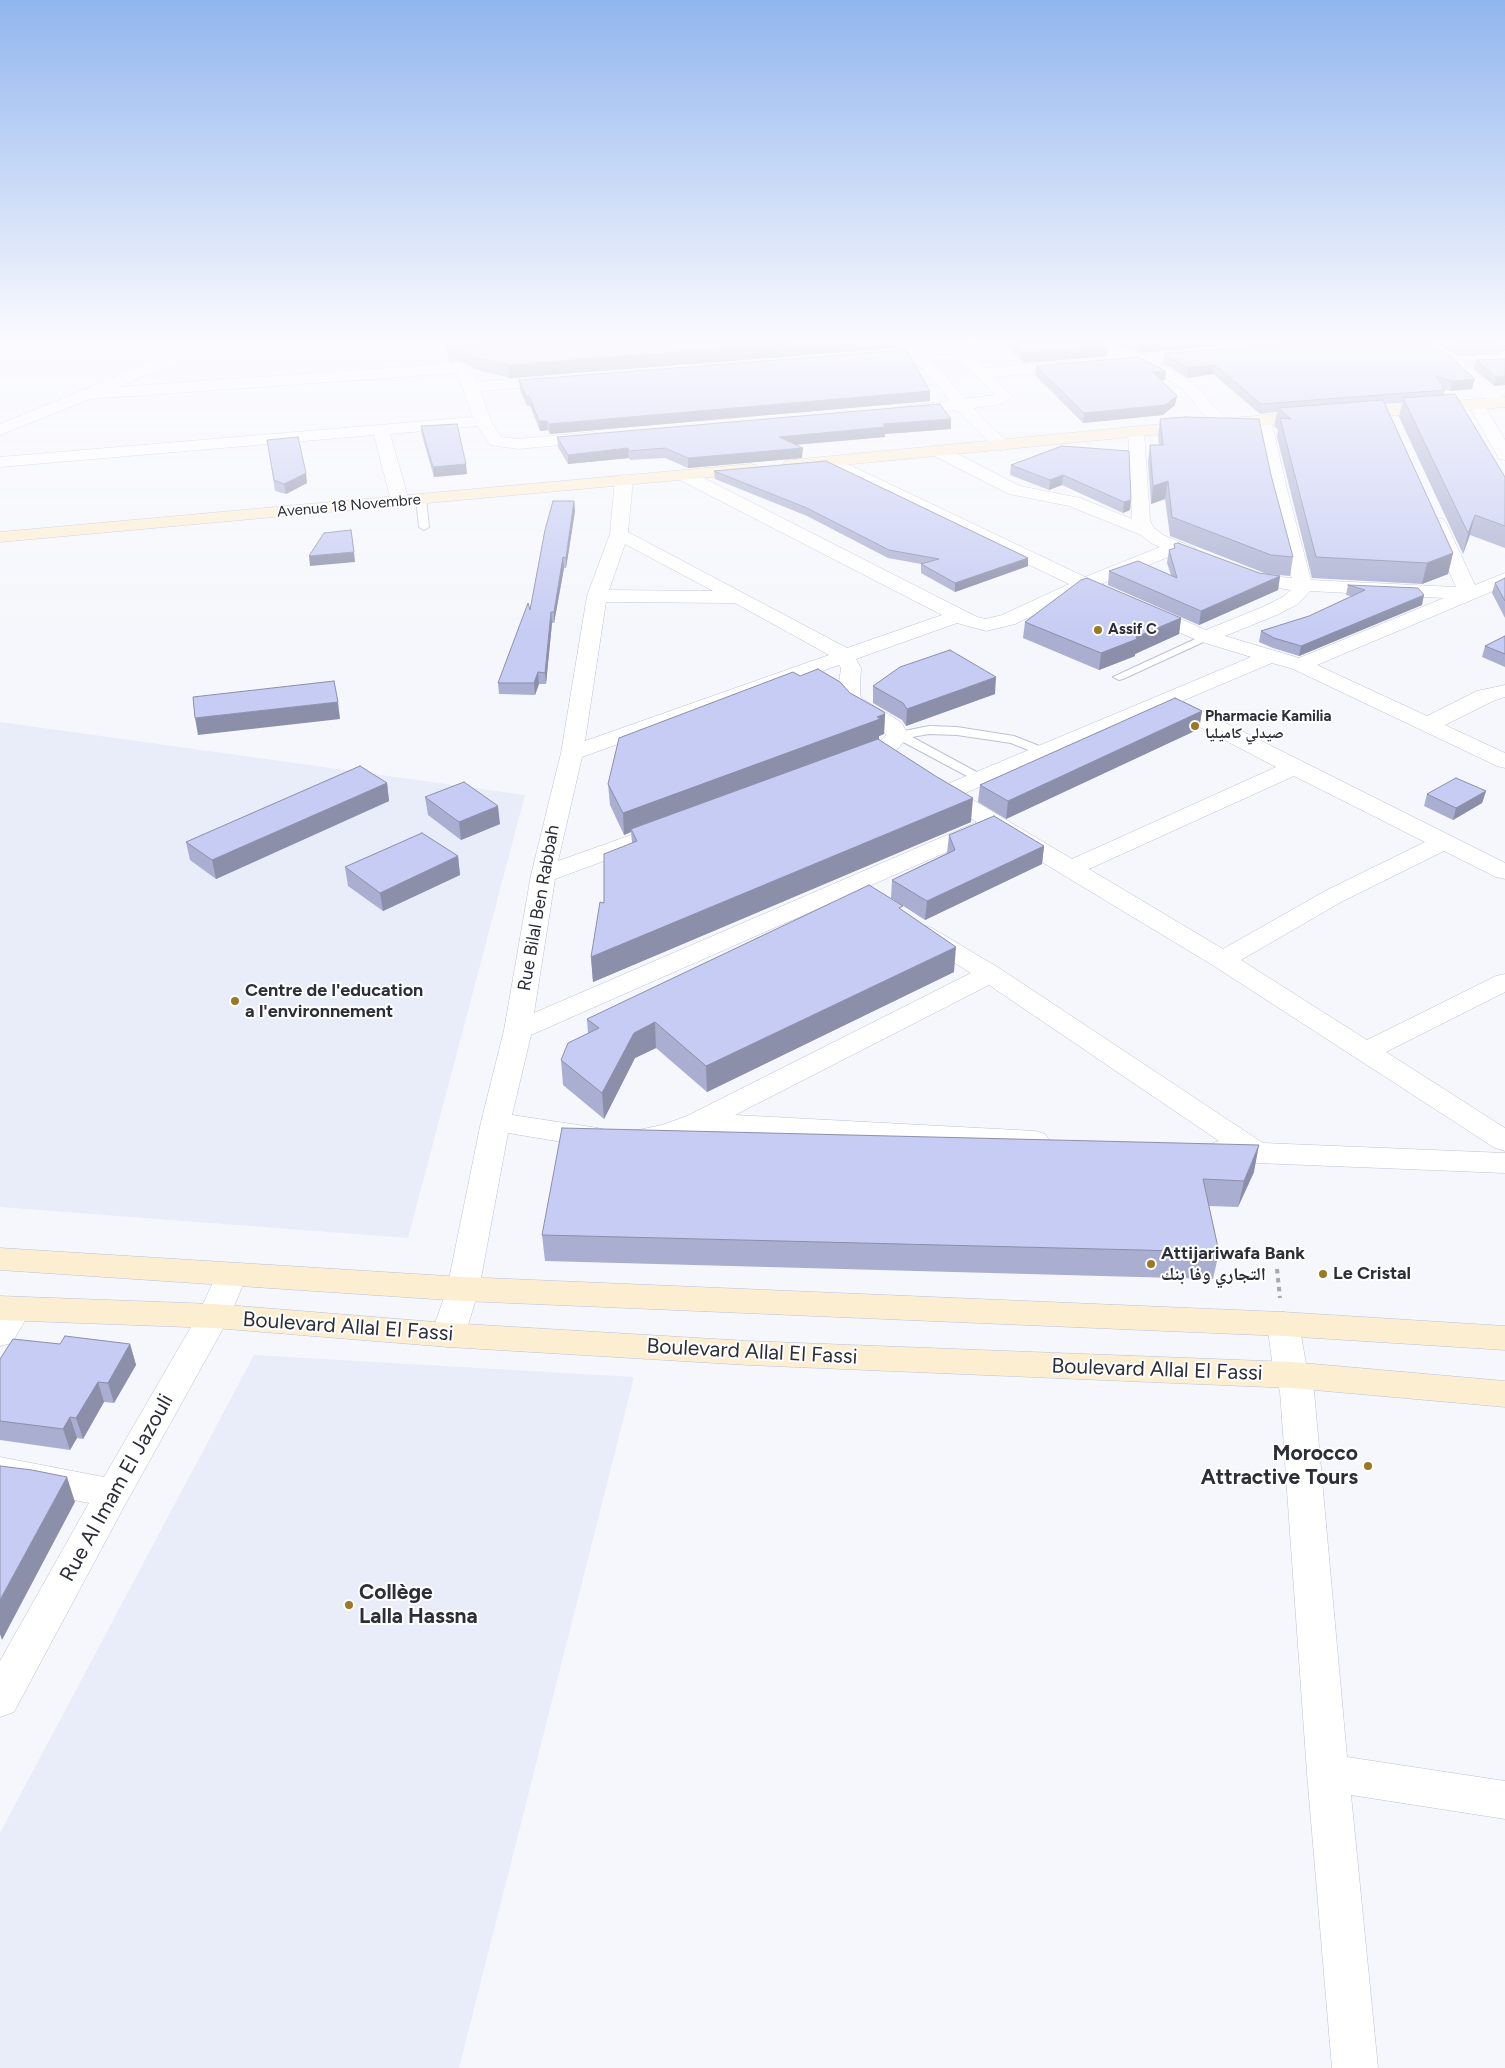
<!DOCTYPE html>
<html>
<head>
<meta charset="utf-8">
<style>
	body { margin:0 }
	canvas { display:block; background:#f6f7fc }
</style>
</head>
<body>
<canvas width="1505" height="2068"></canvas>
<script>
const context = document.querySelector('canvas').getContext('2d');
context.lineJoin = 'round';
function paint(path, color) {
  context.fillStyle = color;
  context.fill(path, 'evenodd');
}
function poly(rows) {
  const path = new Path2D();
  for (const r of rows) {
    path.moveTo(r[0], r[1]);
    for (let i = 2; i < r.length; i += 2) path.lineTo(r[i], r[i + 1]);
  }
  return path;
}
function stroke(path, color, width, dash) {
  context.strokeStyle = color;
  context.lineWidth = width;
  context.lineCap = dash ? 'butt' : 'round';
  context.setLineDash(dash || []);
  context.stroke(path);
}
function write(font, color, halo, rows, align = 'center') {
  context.font = font + ' Figtree,"Noto Naskh Arabic",sans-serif';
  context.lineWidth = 4;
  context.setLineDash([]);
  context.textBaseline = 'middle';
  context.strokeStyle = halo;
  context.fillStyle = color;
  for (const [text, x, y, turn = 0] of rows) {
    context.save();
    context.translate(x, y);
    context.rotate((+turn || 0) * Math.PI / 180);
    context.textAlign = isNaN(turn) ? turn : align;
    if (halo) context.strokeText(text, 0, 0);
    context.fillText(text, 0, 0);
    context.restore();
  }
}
paint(poly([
	[0,722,525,795,408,1238,0,1207],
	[254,1355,634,1377,459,2068,0,2068,0,1833]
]), '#e9ecf9');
const lane = poly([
	[421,496,426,499,429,527,424,530,419,527,416,499,421,496],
	[1206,634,1212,637,1210,639,1123,679,1119,680,1113,677,1206,634],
	[929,726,957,727,1014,736,1047,749,1049,752,1043,756,1011,743,957,735,929,734,912,737,984,776,986,779,980,783,892,736,894,733,929,726]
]);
const street = poly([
	[198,343,219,343,217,346,117,387,459,363,470,368,477,382,557,375,562,377,565,380,562,383,557,385,480,391,491,421,501,437,518,439,593,432,599,434,601,437,599,440,593,442,518,449,490,445,478,426,390,434,409,501,406,505,400,506,394,505,391,501,374,435,0,467,0,457,473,417,457,373,90,399,0,435,0,424,198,343],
	[1082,343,1105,343,1140,355,1202,350,1207,351,1209,354,1207,357,1202,358,1158,362,1192,383,1205,394,1211,405,1234,423,1232,426,1220,426,1199,411,1192,399,1182,389,1157,373,1137,364,993,377,1012,396,1003,404,973,408,1010,445,1008,449,1002,450,996,449,957,410,905,415,899,413,897,410,899,407,950,401,937,384,909,357,869,359,864,358,862,355,864,352,869,351,943,346,955,347,966,350,985,368,1116,357,1084,346,1082,343],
	[943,354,956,356,995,395,965,399,947,378,925,356,943,354],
	[1412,343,1431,343,1461,360,1505,399,1505,407,1494,406,1451,366,1412,343],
	[1476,399,1482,401,1505,440,1505,460,1499,459,1497,455,1468,404,1470,401,1476,399],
	[1263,415,1269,417,1271,420,1288,493,1311,580,1456,587,1428,523,1431,519,1437,518,1443,519,1446,523,1475,585,1505,573,1505,586,1317,665,1427,716,1477,691,1505,685,1505,697,1493,701,1445,725,1505,753,1505,768,1497,766,1293,669,1272,663,1182,701,1505,863,1505,879,1496,877,1444,851,1343,901,1241,960,1367,1040,1496,976,1505,974,1505,992,1386,1052,1505,1128,1505,1151,1495,1148,1214,966,992,832,531,1035,512,1115,598,1128,608,1131,613,1138,608,1145,598,1148,508,1133,479,1289,465,1335,460,1344,448,1347,436,1344,431,1335,447,1289,481,1122,504,1030,531,875,561,753,587,596,610,534,615,480,618,476,624,475,630,476,633,480,628,532,847,648,942,615,678,479,675,475,678,471,684,470,690,471,977,617,986,619,1002,615,1069,584,823,466,821,462,823,458,835,458,1085,577,1160,547,1151,543,1141,535,1069,506,1009,494,932,455,930,451,932,447,938,446,944,447,1020,486,1080,498,1132,519,1128,431,1130,428,1142,428,1144,431,1150,521,1154,528,1163,535,1195,548,1197,552,1195,556,1188,558,1176,554,1101,584,1206,630,1265,606,1284,596,1291,590,1257,585,1235,577,1233,573,1235,569,1242,567,1267,576,1292,578,1270,493,1255,420,1257,417,1263,415],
	[625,544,713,591,609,590,625,544],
	[1084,591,1199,641,1251,657,945,785,933,786,929,791,936,799,977,822,534,1013,555,879,675,835,679,830,675,825,667,823,659,825,558,861,582,757,839,665,841,668,838,690,840,700,850,712,884,731,886,735,877,744,847,756,844,761,847,766,855,768,863,766,893,754,909,736,901,722,861,698,860,690,861,668,856,659,957,623,986,631,1015,624,1084,591],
	[1310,591,1444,598,1299,658,1225,636,1279,614,1298,604,1310,591],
	[606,602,735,603,829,655,585,741,606,602],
	[1165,709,1276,767,1072,859,963,794,1165,709],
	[1294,776,1425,842,1325,891,1223,949,1089,869,1294,776],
	[923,925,932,928,999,968,1263,1143,1505,1153,1505,1173,1257,1163,1220,1161,1210,1158,1205,1151,1210,1144,1219,1141,989,985,735,1115,1035,1131,1045,1134,1050,1141,1045,1148,1035,1151,699,1133,667,1144,639,1149,629,1146,624,1139,629,1132,662,1125,687,1116,971,973,914,938,910,933,914,928,923,925],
	[231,1264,242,1267,247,1275,230,1316,126,1503,14,1712,0,1717,0,1661,89,1503,0,1485,0,1457,104,1477,198,1315,220,1267,231,1264],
	[15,1298,27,1302,31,1310,12,1343,0,1346,0,1307,3,1302,15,1298],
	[1283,1312,1295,1315,1299,1324,1308,1375,1314,1391,1347,1757,1505,1781,1505,1819,1351,1795,1378,2068,1332,2068,1307,1773,1280,1391,1274,1375,1267,1324,1271,1315,1283,1312]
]);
const secondary = poly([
	[1505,397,1505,407,1203,430,791,470,785,469,783,465,785,461,791,460,1203,420,1505,397],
	[750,464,756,465,759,469,756,473,0,542,0,532,750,464],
	[0,1248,463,1277,1283,1312,1505,1326,1505,1350,1283,1336,463,1301,0,1270,0,1248],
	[0,1296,214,1304,448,1323,748,1341,1291,1362,1505,1381,1505,1407,1291,1388,748,1365,448,1347,214,1328,0,1320,0,1296]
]);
stroke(lane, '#bcc0da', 2);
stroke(street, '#bcc0da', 1);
stroke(secondary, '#bcc0da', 1);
stroke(poly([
	[1277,1269,1280,1298]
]), '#a9aab1', 4, [4.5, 4.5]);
paint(lane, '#fff');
paint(street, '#fff');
paint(secondary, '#fceed1');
paint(poly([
	[483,343,898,348,510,378,473,369,471,366,460,361,449,362,447,349],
	[923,343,980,343,926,345],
	[1003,343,1099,343,1107,356,1023,363],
	[1112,343,1248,343,1140,353],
	[1427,343,1472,389,1450,391,1444,389,1445,390,1444,395,1505,477,1505,548,1470,535,1463,554,1399,417,1402,403,1385,404,1453,553,1448,574,1422,584,1312,578,1277,437,1278,430,1274,426,1277,412,1260,414,1213,374,1187,378,1163,363,1164,354],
	[1436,343,1505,343,1505,351,1500,351,1499,354,1459,356],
	[1505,359,1505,385,1494,386,1474,369,1476,360],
	[1036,366,1166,371,1165,380,1161,380,1175,405,1163,415,1083,423,1035,375],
	[519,380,930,391,930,401,550,434,548,430,540,431,530,406,527,406,520,390],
	[1160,419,1271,475,1293,557,1290,576,1267,574,1170,536,1165,499,1151,504,1148,462,1150,445,1159,445,1158,436],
	[421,426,467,474,434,477,422,436],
	[951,429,885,434,885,437,796,445,802,458,688,468,665,458,630,460,629,458,568,464,558,447,557,437],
	[267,440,307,483,286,494,275,491],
	[1062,446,1131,500,1130,510,1123,513,1062,485,1049,490,1010,475,1011,465],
	[714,471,1028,558,1028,566,955,592,921,573,921,564,888,558,807,516,715,479],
	[574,501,575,511,566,568,564,568,554,623,552,623,546,684,539,684,535,695,499,694,498,683,530,610],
	[1174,544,1259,573,1280,576,1278,590,1199,625,1108,585,1109,571,1171,575,1167,563,1169,550,1174,548],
	[1505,578,1505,618,1492,593,1495,583],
	[1348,585,1422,605,1299,656,1273,648,1259,642,1261,631,1309,616,1351,596,1346,595],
	[1181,618,1179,634,1135,654,1135,656,1099,670,1023,638,1025,622],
	[1505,636,1505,667,1482,657,1485,646],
	[800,676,850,693,885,714,884,734,879,736,879,739,971,822,593,982,591,957,604,903,632,843,631,832,624,835,610,805,608,784],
	[873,686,995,694,906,726,902,720,873,703],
	[1202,711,1199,729,1006,819,978,802,980,785],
	[387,783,389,801,216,879,190,860,186,842],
	[1486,791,1482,803,1453,820,1424,806,1427,794],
	[425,797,500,824,461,840,428,815],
	[949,835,1044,846,1042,864,925,920,891,898,892,880,947,853],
	[458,856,460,875,383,911,348,886,345,867],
	[903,911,954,972,707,1092,656,1048,635,1058,604,1119,563,1085,561,1060,588,1034,587,1019],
	[1254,1172,1238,1207,1209,1206,1219,1252,1213,1279,545,1261,542,1235],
	[60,1344,130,1344,136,1365,114,1403,104,1402,83,1439,77,1438,70,1450,0,1440,0,1359]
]), '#aaafd1');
paint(poly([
	[793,343,898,343,898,348,510,378,509,365],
	[1145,343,1248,343,1140,353,1141,344],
	[1108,346,1107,356,1023,363,1023,353],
	[1215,365,1213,374,1187,378,1188,368],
	[1166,371,1165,380,1152,382,1153,372],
	[1505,376,1505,385,1494,386,1496,377],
	[1475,379,1472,389,1450,391,1453,381],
	[930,391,930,401,550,434,549,424],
	[1177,396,1175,405,1163,415,1083,423,1084,413],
	[951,419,951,429,885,434,885,437,779,446,779,437,883,424],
	[539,421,547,421,548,430,540,431],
	[628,448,629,458,568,464,568,455],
	[803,448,802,458,688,468,688,458],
	[466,464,467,474,434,477,433,467],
	[306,473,307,483,286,494,284,484],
	[1063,475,1062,485,1049,490,1050,480],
	[1168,481,1165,499,1151,504,1153,486],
	[1131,500,1130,510,1123,513,1124,502],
	[574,501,575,511,566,568,566,558],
	[1475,515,1470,535,1463,554,1468,533],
	[354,552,355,562,310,566,309,556],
	[1453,553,1448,574,1422,584,1427,563],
	[563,557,564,568,554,623,554,612],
	[1028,558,1028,566,955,592,955,583],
	[1280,576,1278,590,1199,625,1201,611],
	[1424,595,1422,605,1299,656,1301,646],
	[551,612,552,623,546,684,545,673],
	[1181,618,1179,634,1135,654,1135,656,1099,670,1101,653],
	[538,672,539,684,535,695,534,683],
	[996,677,995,694,906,726,907,709],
	[338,702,340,719,198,735,195,718],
	[1202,711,1199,729,1006,819,1008,801],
	[885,714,884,734,879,736,879,739,631,829,631,832,624,835,623,813],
	[387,783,389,801,216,879,212,860],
	[1486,791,1482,803,1453,820,1456,808],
	[973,798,971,822,593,982,591,957],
	[498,806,500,824,461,840,459,822],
	[1044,846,1042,864,925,920,927,901],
	[458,856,460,875,383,911,380,893],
	[956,947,954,972,707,1092,706,1066],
	[655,1022,656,1048,635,1058,604,1119,602,1093,634,1033],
	[1259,1145,1254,1172,1238,1207,1244,1181],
	[130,1344,136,1365,114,1403,108,1383],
	[98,1382,104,1402,83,1439,76,1418],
	[70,1417,77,1438,70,1450,63,1429],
	[67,1477,75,1502,2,1640,0,1634,0,1600]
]), '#8b8faa');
const building = poly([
	[483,343,793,343,509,365,472,357,470,354,459,349,447,349,447,347,483,343],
	[1013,343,1099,343,1108,346,1023,353,1013,343],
	[1284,343,1427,343,1452,358,1475,379,1453,381,1436,376,1445,390,1261,404,1215,365,1188,368,1164,354,1284,343],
	[1455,343,1500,343,1502,345,1462,347,1455,343],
	[906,350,930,391,549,424,547,421,539,421,529,396,526,397,519,380,906,350],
	[1138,357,1166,371,1153,372,1177,396,1165,405,1084,413,1036,366,1138,357],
	[1505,359,1505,376,1496,377,1476,360,1505,359],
	[1455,394,1505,477,1505,526,1475,515,1468,533,1403,398,1455,394],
	[1383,400,1453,553,1427,563,1316,557,1280,418,1291,419,1278,408,1383,400],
	[940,404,951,419,883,424,885,427,779,437,803,448,688,458,665,448,629,451,628,448,568,455,557,437,940,404],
	[1185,417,1259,419,1271,475,1293,557,1271,555,1172,517,1168,481,1153,486,1150,445,1163,445,1160,419,1185,417],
	[457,424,466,464,433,467,421,426,457,424],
	[298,437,306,473,284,484,274,480,267,440,298,437],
	[1062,446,1129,451,1131,500,1124,502,1063,475,1050,480,1011,465,1062,446],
	[826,461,1028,558,955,583,921,564,939,559,889,550,807,508,714,471,826,461],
	[553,501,574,501,566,558,563,557,554,612,551,612,545,673,538,672,534,683,498,683,528,603,530,610,545,530,553,501],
	[351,530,354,552,309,556,324,533,351,530],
	[1178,543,1259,573,1280,576,1201,611,1109,571,1138,561,1177,578,1169,550,1175,548,1174,544,1178,543],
	[1087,578,1181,618,1136,637,1137,639,1101,653,1025,622,1081,580,1087,578],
	[1505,578,1505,601,1495,583,1505,578],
	[1348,585,1418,588,1424,595,1301,646,1274,638,1261,631,1309,616,1365,590,1348,585],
	[1505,636,1505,654,1485,646,1505,636],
	[950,650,996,677,907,709,903,703,873,686,900,667,950,650],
	[818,669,840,682,850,693,884,712,885,714,877,717,880,719,623,813,608,784,619,738,793,672,800,676,818,669],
	[334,681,338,702,195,718,193,697,334,681],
	[1175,698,1202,711,1008,801,980,785,1175,698],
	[878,739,937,777,973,798,591,957,600,902,604,903,604,854,637,841,631,829,878,739],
	[360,766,387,783,212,860,186,842,360,766],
	[1456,778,1486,791,1456,808,1427,794,1456,778],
	[464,782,498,806,459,822,425,797,464,782],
	[994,816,1044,846,927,901,892,880,955,850,949,835,994,816],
	[422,833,458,856,380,893,345,867,422,833],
	[869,885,903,906,899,908,956,947,706,1066,655,1022,634,1033,602,1093,561,1060,568,1043,599,1028,587,1019,869,885],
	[562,1128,1259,1145,1244,1181,1203,1179,1219,1252,542,1235,562,1128],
	[65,1336,130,1344,108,1383,98,1382,76,1418,70,1417,63,1429,0,1421,0,1359,13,1339,60,1344,65,1336],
	[0,1466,32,1470,67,1477,0,1600,0,1466]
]);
paint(building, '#c6ccf3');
stroke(building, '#8b8faa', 1);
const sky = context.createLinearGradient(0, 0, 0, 633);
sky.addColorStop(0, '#91b5ee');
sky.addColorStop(0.54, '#fbfbfe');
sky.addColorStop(1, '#fbfbfe00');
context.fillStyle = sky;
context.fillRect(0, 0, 1505, 633);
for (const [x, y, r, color] of [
	[1098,630,5,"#9d7824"],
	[1195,726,5,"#9d7824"],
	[235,1001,5,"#9d7824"],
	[1151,1264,5,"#9d7824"],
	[1323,1274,5,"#9d7824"],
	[1368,1466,5,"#9d7824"],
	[349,1605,5,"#9d7824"]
]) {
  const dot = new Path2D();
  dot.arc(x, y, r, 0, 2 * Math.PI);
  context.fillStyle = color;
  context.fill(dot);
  stroke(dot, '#fff', 2);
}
write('15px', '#2c2e38', '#fff', [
	["Avenue 18 Novembre",349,506,-5]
]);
write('bold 15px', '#2c2e38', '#fff', [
	["Assif C",1108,630],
	["Pharmacie Kamilia",1205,717],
	["صيدلي كاميليا",1205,734]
], 'left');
write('18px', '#2c2e38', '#fff', [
	["Rue Bilal Ben Rabbah",539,908,-80]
]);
write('bold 18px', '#2c2e38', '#fff', [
	["Centre de l'education",245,991],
	["a l'environnement",245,1012],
	["Attijariwafa Bank",1161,1254],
	["التجاري وفا بنك",1161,1275],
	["Le Cristal",1333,1274]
], 'left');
write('21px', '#2c2e38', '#fff', [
	["Boulevard Allal El Fassi",348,1327,4],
	["Boulevard Allal El Fassi",752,1352,3],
	["Boulevard Allal El Fassi",1157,1370,2],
	["Rue Al Imam El Jazouli",117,1488,-61]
]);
write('bold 21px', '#2c2e38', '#fff', [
	["Morocco",1358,1454],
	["Attractive Tours",1358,1478],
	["Collège",359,1593,"left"],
	["Lalla Hassna",359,1617,"left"]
], 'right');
</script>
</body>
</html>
